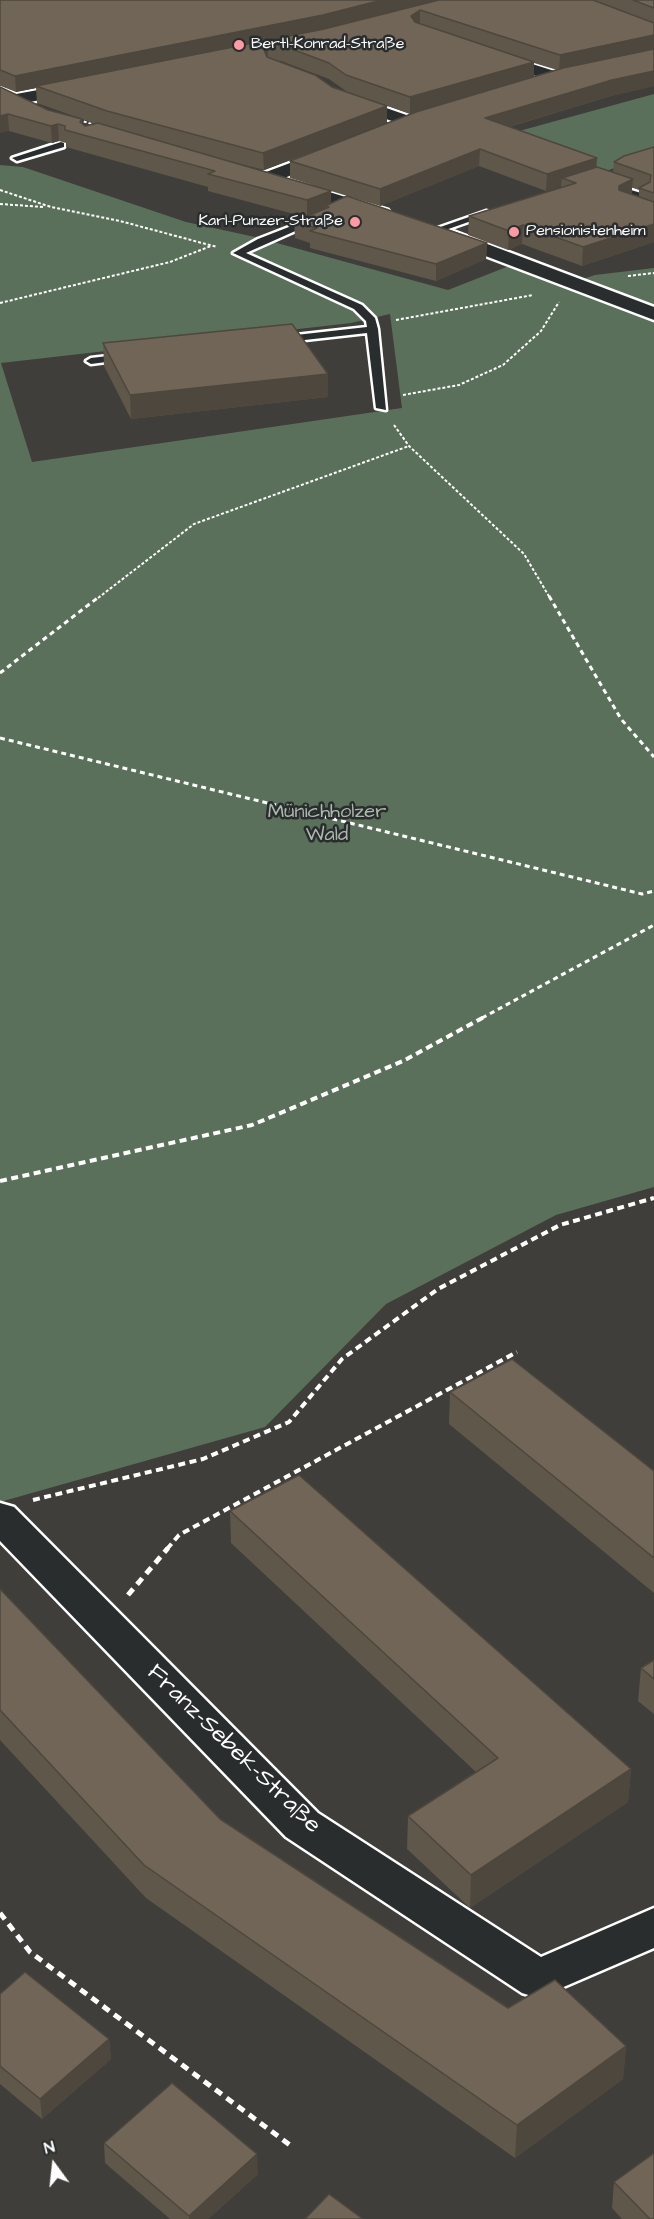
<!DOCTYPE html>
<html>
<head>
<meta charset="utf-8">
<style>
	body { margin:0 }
	#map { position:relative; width:654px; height:2219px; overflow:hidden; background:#3f3e3a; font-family:"Architects Daughter",sans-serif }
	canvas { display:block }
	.north { position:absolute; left:24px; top:2135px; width:60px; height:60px; -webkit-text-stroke:4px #2a2d2e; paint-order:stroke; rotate:345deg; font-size:16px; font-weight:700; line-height:24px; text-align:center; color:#fff }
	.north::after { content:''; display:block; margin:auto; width:21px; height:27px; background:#fff; clip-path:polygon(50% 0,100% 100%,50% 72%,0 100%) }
</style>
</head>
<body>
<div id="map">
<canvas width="654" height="2219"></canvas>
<div class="north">N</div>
</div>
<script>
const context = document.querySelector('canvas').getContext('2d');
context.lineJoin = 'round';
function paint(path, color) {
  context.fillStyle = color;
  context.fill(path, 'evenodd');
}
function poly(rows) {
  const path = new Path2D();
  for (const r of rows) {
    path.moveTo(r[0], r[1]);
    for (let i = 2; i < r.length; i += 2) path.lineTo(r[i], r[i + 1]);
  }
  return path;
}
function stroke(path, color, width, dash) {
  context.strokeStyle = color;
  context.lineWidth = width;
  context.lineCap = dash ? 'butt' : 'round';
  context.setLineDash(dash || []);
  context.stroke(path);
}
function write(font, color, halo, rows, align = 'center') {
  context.font = font + ' "Architects Daughter",sans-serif';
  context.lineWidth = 5;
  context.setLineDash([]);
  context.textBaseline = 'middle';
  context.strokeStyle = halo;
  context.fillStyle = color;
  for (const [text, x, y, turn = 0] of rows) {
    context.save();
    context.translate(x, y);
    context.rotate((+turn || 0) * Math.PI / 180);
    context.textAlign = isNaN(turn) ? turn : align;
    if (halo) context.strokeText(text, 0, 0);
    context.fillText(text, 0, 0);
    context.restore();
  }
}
paint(poly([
	[654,94,654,154,606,171,479,142],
	[0,165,23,167,186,222,255,237,448,290,509,266,562,286,595,275,654,268,654,1187,556,1215,386,1304,265,1427,0,1502],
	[390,314,402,408,32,462,1,363,351,323]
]), '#5b705b');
const service = poly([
	[61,142,64,143,64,147,17,161,12,158,61,142],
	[607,183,648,195,648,199,632,207,654,214,654,220,621,209,621,205,637,197,607,187,607,183],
	[486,211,494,213,437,233,429,231,486,211],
	[312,218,320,220,246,253,362,305,375,318,378,329,386,410,376,408,367,333,278,343,273,340,278,337,367,327,366,321,354,309,233,253,258,239,312,218],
	[125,354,130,357,129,359,91,364,86,361,91,358,125,354]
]);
const minor = poly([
	[491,51,564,74,566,78,558,83,485,60,483,56,491,51],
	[82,82,91,87,88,91,14,105,0,100,0,88,16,94,82,82],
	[346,94,415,118,418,122,409,127,340,103,337,99,340,95,346,94],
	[330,148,339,153,336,157,272,183,265,185,256,179,258,175,330,148],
	[0,1503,14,1507,318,1813,541,1957,654,1908,654,1948,538,1998,522,1993,286,1837,0,1541,0,1503]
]);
const tertiary = poly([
	[287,179,388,210,391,214,381,220,280,189,278,185,287,179],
	[445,228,654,307,654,320,438,238,435,234,445,228]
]);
stroke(service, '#fff', 5);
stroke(minor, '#fff', 5);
stroke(tertiary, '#fff', 5);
stroke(poly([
	[79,120,98,126],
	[0,190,51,207,120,221,217,247],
	[0,204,44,207],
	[628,276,654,273],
	[0,303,170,262,211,246],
	[396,320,533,295],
	[403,395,459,385,503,365,541,331,559,302],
	[394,425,409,446,524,554,550,598],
	[98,598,194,524,409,446]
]), '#fff', 2, [3, 2]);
stroke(poly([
	[549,596,621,719,654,757],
	[0,673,100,596],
	[0,738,642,894,654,891],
	[482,1018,654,925]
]), '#fff', 3, [5, 4]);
stroke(poly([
	[0,1181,252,1125,403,1061,484,1017],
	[33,1500,203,1459,289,1422,342,1359,438,1289,560,1225,654,1198],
	[167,1549,179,1535,517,1352]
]), '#fff', 4, [7, 4.5]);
stroke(poly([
	[128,1595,168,1548],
	[0,1913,30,1952,294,2148]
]), '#fff', 5, [8, 6]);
paint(service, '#2a2d2e');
paint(minor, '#2a2d2e');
paint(tertiary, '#2a2d2e');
paint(poly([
	[0,0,654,0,654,86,611,96,509,127,597,167,613,172,614,162,654,147,654,242,582,266,522,244,508,250,468,235,469,216,561,187,561,186,546,191,479,166,380,206,331,191,331,203,487,243,486,259,436,281,310,248,310,243,295,238,294,222,305,217,208,191,208,187,66,147,66,143,59,141,52,143,9,131,0,87,48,110,82,119,82,124,85,126,96,124,37,103,36,88,16,92,1,86,0,86],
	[277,61,281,61,329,79,346,91,410,114,290,161,290,178,316,186,210,156,264,170,387,122,387,106,332,87],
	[534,63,557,70,534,77],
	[632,187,639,190,639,197,632,195],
	[103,343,328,397,131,419,104,366],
	[450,1392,654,1471,654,1593,449,1424],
	[230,1511,631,1769,628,1802,470,1908,407,1849,408,1816,476,1772,231,1543],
	[0,1589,220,1819,508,2008,626,2046,623,2079,515,2158,146,1898,0,1740],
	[654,1660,654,1714,638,1701,641,1668],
	[0,1994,109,2039,111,2059,42,2119,0,2084],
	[104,2143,258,2174,208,2219,170,2219,105,2163],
	[614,2182,654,2219,622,2219,612,2208]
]), '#60574b');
paint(poly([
	[382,0,443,0,324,30,36,86,36,88,16,92,15,76],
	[420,10,420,25,411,32,411,16],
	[654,35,654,51,559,71,560,55],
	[268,45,268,61,264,50],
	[534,62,534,78,410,114,410,97],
	[654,71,654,86,611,96,484,134,485,118,612,80],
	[387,106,387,122,264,170,263,153],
	[8,114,9,131,0,133,0,116],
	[58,124,59,141,52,143,51,126],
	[480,149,479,166,380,206,380,189],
	[597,158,596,175,562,178,561,186,546,191,547,174],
	[633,179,631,197,618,205,619,186],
	[331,191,331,208,325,206,325,210,307,217,307,200],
	[654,224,654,242,582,266,583,247],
	[523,225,522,244,508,250,509,231],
	[487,243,486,259,436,281,436,264],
	[328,374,328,397,131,419,130,395],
	[631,1769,628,1802,470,1908,471,1875],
	[109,2039,111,2059,42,2119,40,2099],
	[626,2046,623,2079,515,2158,517,2125],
	[257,2154,258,2174,208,2219,189,2219,189,2216]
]), '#4e473d');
const building = poly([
	[0,0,382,0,323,15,15,76,0,70,0,0],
	[439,0,593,0,654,23,654,35,560,55,420,10,411,16,415,22,534,62,410,97,346,75,329,63,281,45,268,45,264,50,267,57,315,75,332,87,387,106,263,153,107,111,36,86,324,29,439,0],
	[633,0,654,0,654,8,633,0],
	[654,49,654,71,612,80,485,118,597,158,547,174,480,149,380,189,290,161,416,112,563,68,654,49],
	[0,87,48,110,82,119,80,122,85,126,98,123,331,191,307,200,208,174,215,171,65,130,65,126,58,124,51,126,8,114,0,116,0,87],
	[654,147,654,193,639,188,650,182,651,175,614,162,624,156,654,147],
	[597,167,633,179,619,186,619,190,654,202,654,224,583,247,523,225,509,231,469,216,576,183,562,178,597,167],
	[347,196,487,243,436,264,310,231,317,228,294,222,329,207,325,206,347,196],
	[292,324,328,374,130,395,103,343,292,324],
	[512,1359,654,1471,654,1558,450,1392,512,1359],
	[299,1475,631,1769,471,1875,408,1816,498,1758,230,1511,299,1475],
	[0,1589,220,1819,508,2008,555,1980,626,2046,517,2125,144,1865,0,1710,0,1589],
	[654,1660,654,1679,641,1668,654,1660],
	[25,1972,109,2039,40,2099,0,2066,0,1994,25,1972],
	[172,2083,257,2154,189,2216,104,2143,172,2083],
	[654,2153,654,2219,650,2219,614,2182,654,2153],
	[329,2194,363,2219,305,2219,329,2194]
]);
paint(building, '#706557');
stroke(building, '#4e473d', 1.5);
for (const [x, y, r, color] of [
	[239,45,6,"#ff9aa2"],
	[355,222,6,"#ff9aa2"],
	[514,232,6,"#ff9aa2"]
]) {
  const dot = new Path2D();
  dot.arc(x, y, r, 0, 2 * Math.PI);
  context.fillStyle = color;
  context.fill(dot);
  stroke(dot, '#2a2d2e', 2);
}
write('16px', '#fff', '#2a2d2e', [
	["Bertl-Konrad-Straße",251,45],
	["Karl-Punzer-Straße",343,222,"right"],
	["Pensionistenheim",526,232]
], 'left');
write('20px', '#adb8ad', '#2a2d2e', [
	["Münichholzer",327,813],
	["Wald",327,836]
]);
write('24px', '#fff', '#2a2d2e', [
	["Franz-Sebek-Straße",233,1750,44]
]);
</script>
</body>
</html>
